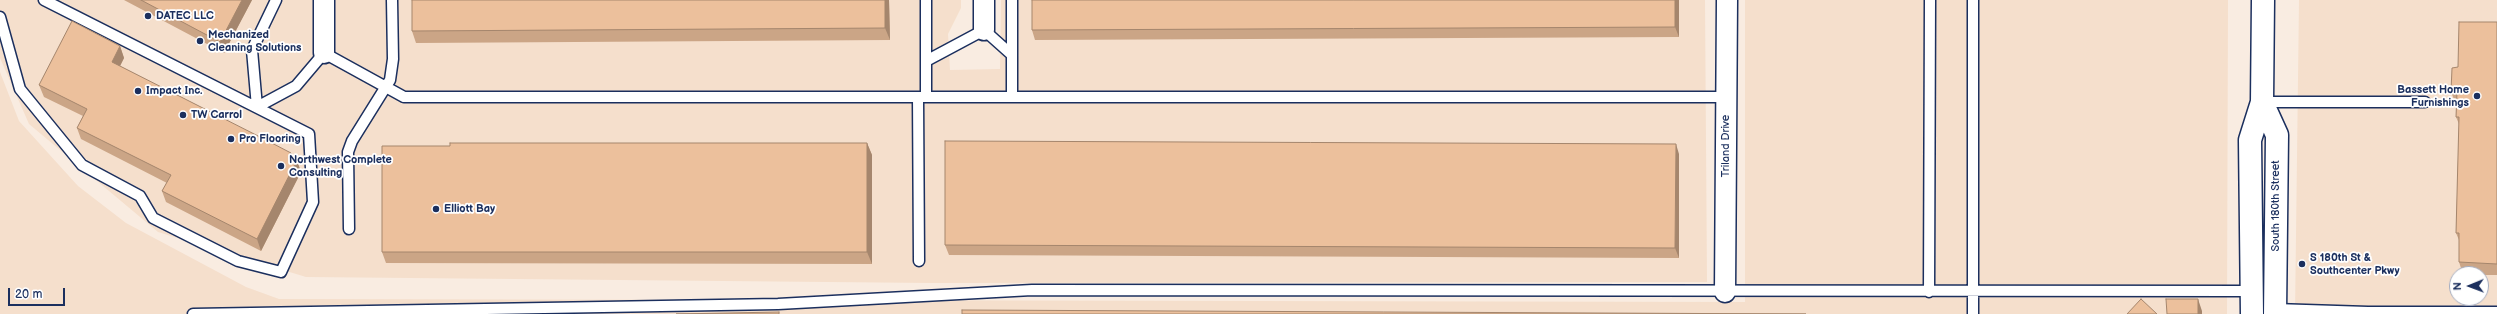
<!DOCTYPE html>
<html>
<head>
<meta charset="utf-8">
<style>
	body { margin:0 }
	#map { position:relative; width:2497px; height:314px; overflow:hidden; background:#f9ece1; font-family:"Balsamiq Sans",sans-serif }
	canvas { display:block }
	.north { position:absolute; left:2449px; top:266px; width:40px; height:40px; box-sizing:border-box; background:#fff; border:1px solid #a4acbf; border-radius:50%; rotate:269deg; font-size:11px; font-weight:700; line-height:16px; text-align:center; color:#1b2f5e }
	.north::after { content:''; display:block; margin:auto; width:14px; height:18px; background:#1b2f5e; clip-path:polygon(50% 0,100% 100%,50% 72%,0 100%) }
	.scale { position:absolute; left:8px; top:288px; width:57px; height:18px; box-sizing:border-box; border:2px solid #1b2f5e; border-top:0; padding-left:5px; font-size:12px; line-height:14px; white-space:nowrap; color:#1b2f5e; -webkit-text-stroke:3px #fff; paint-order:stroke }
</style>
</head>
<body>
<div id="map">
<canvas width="2497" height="314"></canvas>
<div class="north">N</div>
<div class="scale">20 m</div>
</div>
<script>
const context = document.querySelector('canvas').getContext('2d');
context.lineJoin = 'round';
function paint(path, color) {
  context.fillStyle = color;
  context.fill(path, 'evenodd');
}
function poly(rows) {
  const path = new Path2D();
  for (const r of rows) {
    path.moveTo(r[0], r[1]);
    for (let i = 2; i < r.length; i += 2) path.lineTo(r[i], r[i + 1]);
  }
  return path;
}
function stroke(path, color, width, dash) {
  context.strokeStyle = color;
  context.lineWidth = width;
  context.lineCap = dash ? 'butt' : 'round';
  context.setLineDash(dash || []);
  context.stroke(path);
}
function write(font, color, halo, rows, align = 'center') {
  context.font = font + ' "Balsamiq Sans",sans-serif';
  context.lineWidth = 3.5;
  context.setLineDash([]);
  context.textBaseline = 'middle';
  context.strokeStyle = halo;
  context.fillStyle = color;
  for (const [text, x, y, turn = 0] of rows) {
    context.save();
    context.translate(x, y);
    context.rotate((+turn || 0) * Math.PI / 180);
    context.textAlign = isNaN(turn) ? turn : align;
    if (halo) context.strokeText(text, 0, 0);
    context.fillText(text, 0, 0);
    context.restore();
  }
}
paint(poly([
	[0,0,961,0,961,8,948,34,950,70,1000,69,1001,0,1705,0,1707,282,932,283,306,277,158,232,29,124,0,58],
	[1745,0,2228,0,2227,314,0,314,0,72,19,121,78,186,126,223,246,287,279,299,1745,302],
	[2299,0,2497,0,2497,314,2295,314],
	[2457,274,2481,274,2481,298,2457,298]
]), '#f5dfcc');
const lane = poly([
	[276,0,252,50,257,107,296,86,324,53,404,97,1726,97],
	[0,17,20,89,82,165,140,196,153,218,238,261,281,272,313,202,309,134,44,0],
	[926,61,984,30,1012,55],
	[918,97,919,261],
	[926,97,926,0],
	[1012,97,1012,0],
	[2262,102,2425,102],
	[349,229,348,152,352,141,390,80,393,59,392,0],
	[1929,292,1930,0],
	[2275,309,2368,312,2497,312],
	[193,314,778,304,1032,290,2252,291],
	[1973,314,1973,0]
]);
const street = poly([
	[324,0,324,53],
	[984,30,984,0],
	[1725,292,1727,0]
]);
const secondary = poly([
	[2262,102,2277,135,2275,314],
	[2252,314,2250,140,2262,102,2263,0]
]);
stroke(lane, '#1b2f5e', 13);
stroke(street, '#1b2f5e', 23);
stroke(secondary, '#1b2f5e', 25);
stroke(lane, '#fff', 10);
stroke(street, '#fff', 20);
stroke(secondary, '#fff', 22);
paint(poly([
	[124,0,252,0,224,53],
	[412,0,889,0,890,40,416,43,412,31],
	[1032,0,1679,0,1679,37,1035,40,1032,30],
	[2497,22,2497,275,2481,275,2481,274,2463,274,2459,262,2459,240,2456,233,2459,124,2456,117,2456,104,2451,92],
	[120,46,124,58,120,66,293,158,301,172,261,251,166,202,162,191,167,183,81,139,77,128,83,116,44,97,39,85],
	[867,143,872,155,872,264,386,263,382,252],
	[1679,154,1679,258,949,255,945,245]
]), '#cba586');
paint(poly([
	[242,0,252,0,224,53,220,42],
	[885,0,889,0,890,40,885,28],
	[1675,0,1679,0,1679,37,1675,27],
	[120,46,124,58,116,74,112,62],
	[867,143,872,155,872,264,867,252],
	[1676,144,1679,154,1679,258,1675,248],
	[291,153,295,164,297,160,301,172,261,251,257,239],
	[2198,299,2202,311,2202,314,2198,314]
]), '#a5866d');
const building = poly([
	[141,0,242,0,220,42,141,0],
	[412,0,885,0,885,28,412,31,412,0],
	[1032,0,1675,0,1675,27,1032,30,1032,0],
	[72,21,120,46,112,62,266,140,291,153,289,157,297,160,257,239,162,191,171,175,77,128,87,109,39,85,72,21],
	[2459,22,2497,22,2497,264,2459,262,2459,233,2456,233,2459,117,2456,117,2457,92,2451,92,2452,68,2458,67,2459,22],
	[945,141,1676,144,1675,248,945,245,945,141],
	[450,143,867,143,867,252,382,252,382,146,450,146,450,143],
	[2141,299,2157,314,2127,314,2141,299],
	[2166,299,2198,299,2198,314,2167,314,2166,299],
	[962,310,1806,314,962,314,962,310],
	[779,312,779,314,676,314,779,312]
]);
paint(building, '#ecc09c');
stroke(building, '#a5866d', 1);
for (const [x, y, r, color] of [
	[148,16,4,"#1b2f5e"],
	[200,41,4,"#1b2f5e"],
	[138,91,4,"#1b2f5e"],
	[2477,96,4,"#1b2f5e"],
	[183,115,4,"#1b2f5e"],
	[231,139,4,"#1b2f5e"],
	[281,166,4,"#1b2f5e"],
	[436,209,4,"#1b2f5e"],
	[2302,264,4,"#1b2f5e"]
]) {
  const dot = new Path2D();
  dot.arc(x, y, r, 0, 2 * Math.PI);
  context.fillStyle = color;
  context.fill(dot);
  stroke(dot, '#fff', 1.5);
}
write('bold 11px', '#1b2f5e', '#fff', [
	["DATEC LLC",156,16],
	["Mechanized",208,35],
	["Cleaning Solutions",208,48],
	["Bassett Home",2469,90,"right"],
	["Furnishings",2469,103,"right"],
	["Impact Inc.",146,91],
	["TW Carrol",191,115],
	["Pro Flooring",239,139],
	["Northwest Complete",289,160],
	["Consulting",289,173],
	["Elliott Bay",444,209],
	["S 180th St &",2310,258],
	["Southcenter Pkwy",2310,271]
], 'left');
write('11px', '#1b2f5e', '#fff', [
	["Triland Drive",1726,146,-90],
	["South 180th Street",2276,206,-90]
]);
</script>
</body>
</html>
